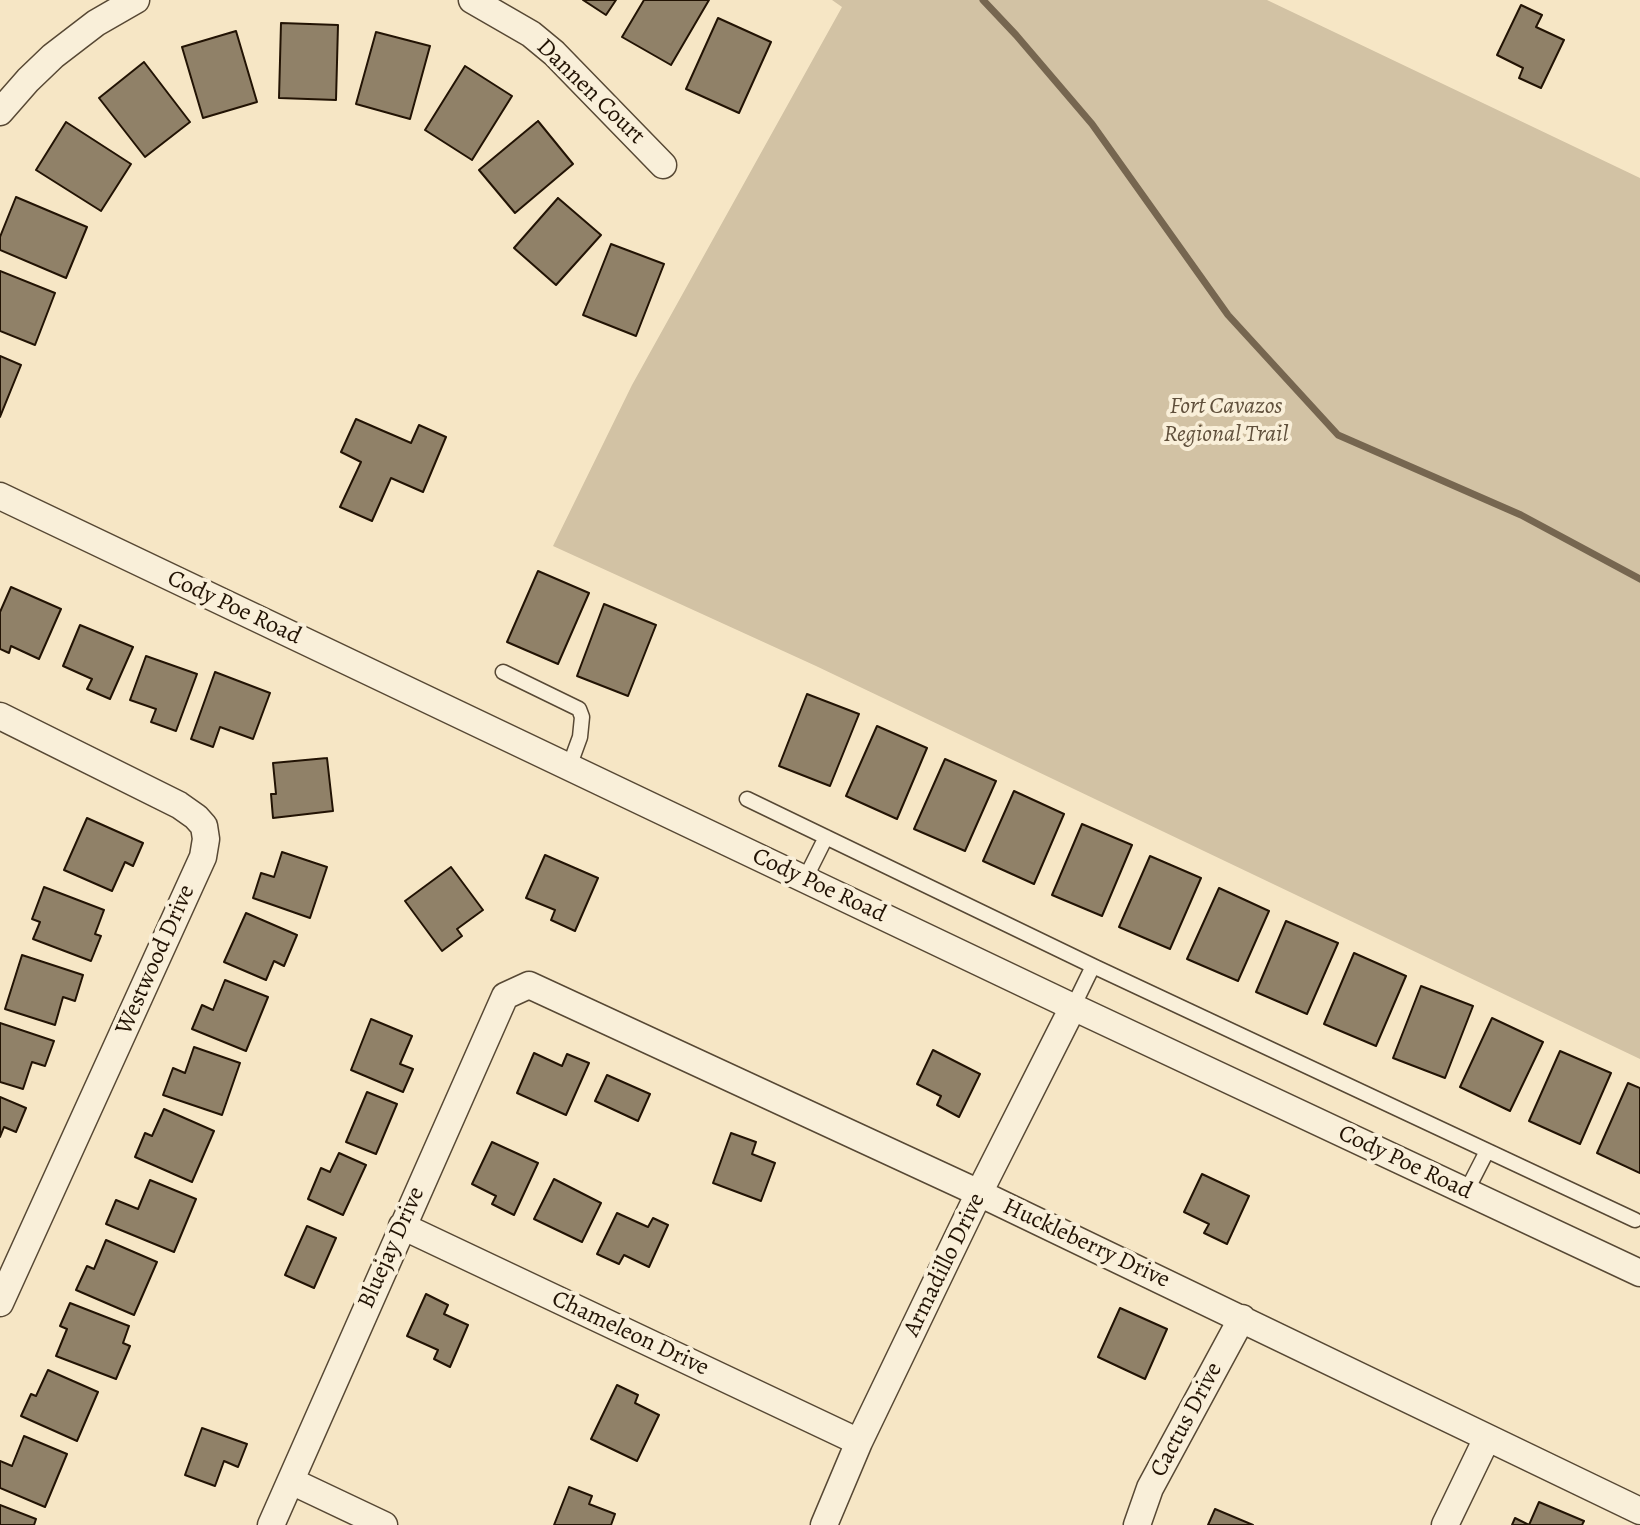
<!DOCTYPE html>
<html>
<head>
<meta charset="utf-8">
<style>
	body { margin:0 }
	canvas { display:block; background:#f6e6c5 }
</style>
</head>
<body>
<canvas width="1640" height="1525"></canvas>
<script>
const context = document.querySelector('canvas').getContext('2d');
context.lineJoin = 'round';
function paint(path, color) {
  context.fillStyle = color;
  context.fill(path, 'evenodd');
}
function poly(rows) {
  const path = new Path2D();
  for (const r of rows) {
    path.moveTo(r[0], r[1]);
    for (let i = 2; i < r.length; i += 2) path.lineTo(r[i], r[i + 1]);
  }
  return path;
}
function stroke(path, color, width, dash) {
  context.strokeStyle = color;
  context.lineWidth = width;
  context.lineCap = dash ? 'butt' : 'round';
  context.setLineDash(dash || []);
  context.stroke(path);
}
function write(font, color, halo, rows, align = 'center') {
  context.font = font + ' Alegreya,serif';
  context.lineWidth = 8;
  context.setLineDash([]);
  context.textBaseline = 'middle';
  context.strokeStyle = halo;
  context.fillStyle = color;
  for (const [text, x, y, turn = 0] of rows) {
    context.save();
    context.translate(x, y);
    context.rotate((+turn || 0) * Math.PI / 180);
    context.textAlign = isNaN(turn) ? turn : align;
    if (halo) context.strokeText(text, 0, 0);
    context.fillText(text, 0, 0);
    context.restore();
  }
}
paint(poly([
	[832,0,1267,0,1640,178,1640,1059,816,666,553,546,632,385,842,7]
]), '#d2c2a4');
stroke(poly([
	[983,0,1016,35,1092,124,1228,315,1338,435,1521,515,1640,579]
]), '#766650', 7);
const building = poly([
	[583,0,616,0,606,15,583,0],
	[644,0,709,0,671,65,622,37,644,0],
	[1521,5,1542,15,1536,27,1564,40,1541,88,1519,78,1523,68,1497,55,1521,5],
	[718,18,771,42,739,113,686,89,718,18],
	[281,23,338,25,336,100,279,98,281,23],
	[236,31,257,102,203,118,182,47,236,31],
	[376,32,430,46,410,119,356,104,376,32],
	[144,62,190,122,145,157,99,98,144,62],
	[465,66,512,96,472,160,425,130,465,66],
	[538,121,573,164,515,213,479,170,538,121],
	[66,122,131,164,101,211,36,170,66,122],
	[16,197,87,227,66,278,0,250,0,237,16,197],
	[558,198,601,235,556,285,514,248,558,198],
	[611,244,664,264,636,336,583,315,611,244],
	[0,271,55,293,35,345,0,331,0,271],
	[0,356,21,365,0,417,0,356],
	[356,419,411,443,419,425,446,437,423,492,391,478,372,521,340,507,361,462,341,452,356,419],
	[538,571,589,593,558,664,507,642,538,571],
	[11,587,61,609,39,659,11,646,9,653,0,649,0,612,11,587],
	[604,604,656,625,628,696,577,676,604,604],
	[80,625,133,647,110,699,87,689,92,679,63,666,80,625],
	[146,656,197,674,176,731,151,722,156,709,130,700,146,656],
	[215,672,270,693,253,739,220,727,213,747,191,739,215,672],
	[807,694,859,714,830,786,779,766,807,694],
	[877,726,927,748,897,819,846,796,877,726],
	[327,758,333,811,273,818,271,794,276,794,273,763,327,758],
	[945,759,996,781,965,851,914,829,945,759],
	[1014,791,1064,814,1034,884,983,861,1014,791],
	[87,818,143,843,133,866,125,862,112,891,64,870,87,818],
	[1082,824,1132,845,1102,916,1052,895,1082,824],
	[282,852,327,867,310,918,253,898,261,873,274,877,282,852],
	[545,855,598,878,575,931,551,920,555,910,526,898,545,855],
	[1150,856,1201,878,1170,949,1119,927,1150,856],
	[451,867,483,910,457,929,462,936,442,951,405,901,451,867],
	[44,887,104,910,95,934,101,936,91,961,33,939,40,922,32,919,44,887],
	[1219,888,1269,911,1238,981,1187,959,1219,888],
	[246,913,297,935,284,966,274,961,266,980,224,962,246,913],
	[1286,921,1338,943,1307,1014,1256,992,1286,921],
	[1354,953,1406,976,1376,1046,1324,1024,1354,953],
	[22,955,83,975,75,1001,63,997,55,1025,5,1009,22,955],
	[225,980,268,997,246,1051,192,1029,202,1005,213,1010,225,980],
	[1421,986,1473,1006,1445,1078,1393,1058,1421,986],
	[1492,1018,1543,1042,1510,1111,1460,1087,1492,1018],
	[371,1019,412,1036,400,1064,413,1069,403,1092,351,1070,371,1019],
	[0,1023,54,1041,45,1066,32,1062,23,1089,0,1082,0,1023],
	[194,1047,240,1063,222,1115,163,1095,173,1068,185,1073,194,1047],
	[933,1050,980,1074,959,1117,937,1105,941,1096,917,1084,933,1050],
	[1560,1051,1611,1073,1580,1144,1529,1121,1560,1051],
	[534,1053,562,1066,567,1054,589,1063,566,1115,517,1093,534,1053],
	[607,1075,650,1094,638,1121,595,1101,607,1075],
	[1628,1083,1640,1088,1640,1173,1597,1153,1628,1083],
	[367,1092,397,1104,376,1154,346,1142,367,1092],
	[0,1097,26,1108,16,1132,4,1127,0,1137,0,1097],
	[164,1109,214,1131,192,1182,135,1157,145,1133,152,1136,164,1109],
	[731,1133,756,1142,752,1154,775,1163,761,1201,713,1183,731,1133],
	[492,1142,538,1163,514,1215,492,1204,496,1196,472,1184,492,1142],
	[339,1153,366,1165,343,1215,308,1199,321,1168,330,1172,339,1153],
	[1202,1174,1249,1196,1227,1244,1204,1233,1209,1224,1184,1212,1202,1174],
	[554,1179,601,1203,582,1242,534,1219,554,1179],
	[150,1180,196,1199,174,1252,106,1224,116,1200,138,1209,150,1180],
	[617,1213,648,1227,653,1218,668,1225,649,1267,624,1255,619,1264,597,1254,617,1213],
	[307,1226,336,1238,314,1288,285,1275,307,1226],
	[106,1240,157,1262,134,1315,76,1290,87,1266,94,1269,106,1240],
	[426,1294,448,1305,444,1314,468,1325,450,1367,434,1359,438,1350,407,1336,426,1294],
	[70,1303,129,1326,123,1343,130,1346,116,1379,56,1356,67,1329,60,1326,70,1303],
	[1120,1308,1167,1329,1145,1379,1098,1357,1120,1308],
	[48,1370,98,1392,77,1441,21,1416,31,1394,36,1396,48,1370],
	[617,1385,638,1395,635,1403,659,1415,637,1461,591,1439,617,1385],
	[202,1428,247,1444,238,1467,224,1461,215,1486,185,1475,202,1428],
	[24,1436,67,1454,45,1507,0,1488,0,1461,12,1466,24,1436],
	[569,1487,592,1496,589,1504,615,1514,611,1525,554,1525,569,1487],
	[1539,1502,1584,1521,1582,1525,1512,1525,1515,1518,1529,1525,1539,1502],
	[0,1505,36,1519,34,1525,0,1525,0,1505],
	[1215,1509,1253,1525,1208,1525,1215,1509]
]);
paint(building, '#908168');
stroke(building, '#221304', 2);
const service = poly([
	[503,672,579,709,582,717,580,737,569,767],
	[747,799,1093,966],
	[805,879,826,837],
	[1073,1007,1093,966,1635,1220],
	[1466,1192,1487,1151]
]);
const minor = poly([
	[472,0,531,34,554,53,663,165],
	[0,112,28,80,53,56,96,23,136,0],
	[0,496,1073,1007,1640,1273],
	[0,716,179,805,196,817,204,826,206,839,203,857,0,1303],
	[402,1226,859,1442],
	[291,1481,384,1525],
	[271,1525,505,996,529,985,979,1193,1640,1511],
	[824,1525,859,1442,979,1193,1073,1007],
	[1137,1525,1150,1488,1242,1318],
	[1445,1525,1487,1438]
]);
stroke(service, '#574834', 17);
stroke(minor, '#574834', 29);
stroke(service, '#f9efd9', 14);
stroke(minor, '#f9efd9', 26);
write('24px', '#221304', '#f9efd9', [
	["Dannen Court",590,92,44],
	["Cody Poe Road",234,608,25],
	["Cody Poe Road",819,886,25],
	["Westwood Drive",156,960,-66],
	["Cody Poe Road",1405,1163,25],
	["Huckleberry Drive",1086,1244,25],
	["Bluejay Drive",392,1248,-66],
	["Armadillo Drive",945,1265,-64],
	["Chameleon Drive",630,1334,25],
	["Cactus Drive",1187,1420,-62]
]);
write('italic 24px', '#60503c', '#f9efd9', [
	["Fort Cavazos",1226,407],
	["Regional Trail",1226,435]
]);
</script>
</body>
</html>
